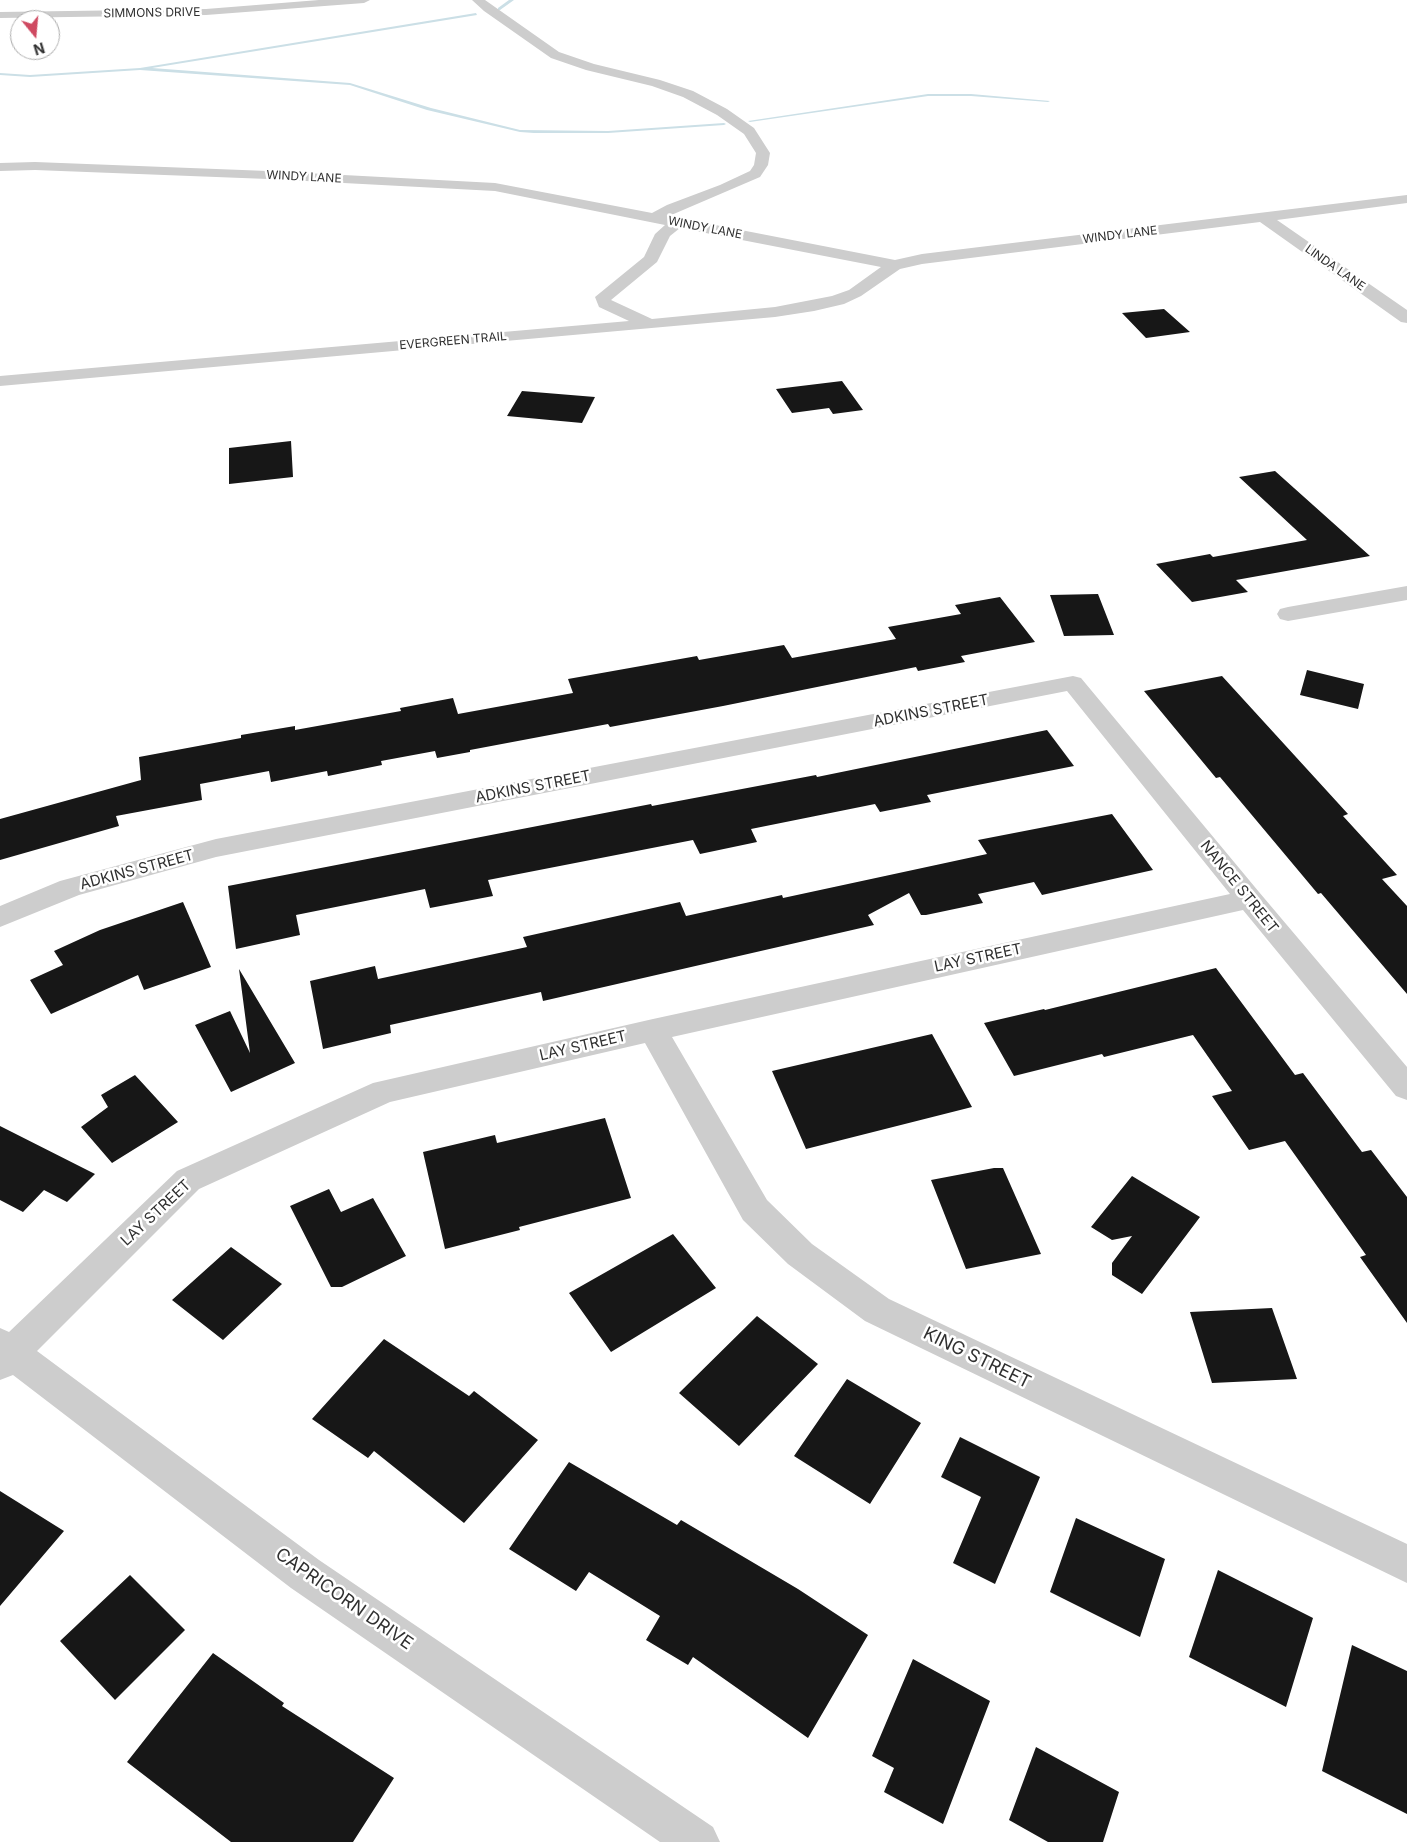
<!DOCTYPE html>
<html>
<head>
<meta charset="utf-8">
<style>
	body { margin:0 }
	#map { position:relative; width:1407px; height:1842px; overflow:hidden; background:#fff; font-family:Inter,sans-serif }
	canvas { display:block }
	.north { position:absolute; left:10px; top:10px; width:50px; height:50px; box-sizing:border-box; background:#fff; border:1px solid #acacac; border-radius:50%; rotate:163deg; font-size:14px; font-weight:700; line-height:20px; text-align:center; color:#303030 }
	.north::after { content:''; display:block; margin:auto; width:18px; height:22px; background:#cf4961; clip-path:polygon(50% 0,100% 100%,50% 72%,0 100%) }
</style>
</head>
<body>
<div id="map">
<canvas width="1407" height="1842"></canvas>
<div class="north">N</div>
</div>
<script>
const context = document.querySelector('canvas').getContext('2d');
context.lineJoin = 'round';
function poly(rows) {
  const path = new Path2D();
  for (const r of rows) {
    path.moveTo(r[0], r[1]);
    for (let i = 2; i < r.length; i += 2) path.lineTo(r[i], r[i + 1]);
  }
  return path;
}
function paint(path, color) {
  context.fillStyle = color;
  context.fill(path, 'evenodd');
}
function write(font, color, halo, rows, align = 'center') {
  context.font = font + ' Inter,sans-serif';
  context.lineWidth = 5;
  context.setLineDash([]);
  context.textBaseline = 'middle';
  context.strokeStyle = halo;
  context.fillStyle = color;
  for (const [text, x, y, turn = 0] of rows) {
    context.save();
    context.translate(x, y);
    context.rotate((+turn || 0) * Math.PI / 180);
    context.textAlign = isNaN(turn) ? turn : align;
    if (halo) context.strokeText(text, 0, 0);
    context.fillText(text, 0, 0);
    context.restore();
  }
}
paint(poly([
	[509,0,514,0,500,10,498,10,498,8,509,0],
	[476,13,477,15,152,68,350,83,431,108,520,130,608,131,724,123,726,124,724,125,608,133,534,133,520,132,427,110,350,85,140,70,30,77,0,75,0,73,30,75,140,68,476,13],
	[928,94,971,94,1050,101,1048,102,971,96,928,96,750,122,748,121,928,94]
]), '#cbdfe6');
paint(poly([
	[1164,309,1190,332,1146,338,1122,313],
	[842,381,863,410,833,414,829,408,792,413,776,389],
	[522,391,595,397,582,423,507,416],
	[291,441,293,477,229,484,229,448],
	[1275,471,1370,556,1236,580,1248,592,1192,602,1156,564,1210,554,1213,557,1307,540,1239,477],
	[1098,594,1114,635,1064,636,1050,595],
	[1000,597,1035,642,961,656,965,662,918,671,916,667,723,706,610,727,608,724,470,750,470,752,437,758,435,751,381,761,382,765,328,776,327,771,271,782,269,771,200,784,202,800,116,816,119,826,0,860,0,819,141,780,139,757,241,738,241,735,295,726,295,730,401,711,400,708,453,698,458,714,573,693,568,679,697,656,699,660,784,645,792,658,896,639,888,627,961,614,955,605],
	[1307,670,1364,684,1358,709,1300,695],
	[1222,676,1348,814,1343,816,1397,875,1382,879,1407,906,1407,994,1321,893,1318,894,1220,777,1216,778,1144,691],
	[1047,730,1074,766,927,795,931,802,880,812,875,804,751,829,757,842,700,854,693,840,488,880,493,896,430,908,425,889,296,915,300,935,236,949,228,886,651,804,652,806,816,775,817,777],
	[1112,814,1153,870,1042,895,1034,882,978,894,983,903,926,915,921,915,909,893,868,915,874,925,543,1001,541,992,390,1025,391,1033,323,1049,310,981,375,966,378,979,527,947,523,937,680,902,686,916,782,895,783,898,987,854,978,840],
	[183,902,211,967,144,990,138,975,51,1014,30,980,63,965,54,951,100,930],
	[1216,968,1295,1075,1303,1073,1362,1152,1371,1150,1407,1197,1407,1323,1360,1257,1366,1255,1285,1141,1249,1150,1212,1096,1232,1091,1193,1035,1104,1057,1102,1054,1014,1076,984,1023,1044,1009,1045,1010],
	[239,969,295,1063,231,1092,195,1025,230,1011,250,1053],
	[932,1034,972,1107,806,1149,772,1071],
	[135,1075,178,1122,112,1163,81,1127,108,1107,101,1095],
	[605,1118,631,1198,519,1227,520,1230,445,1249,423,1152,495,1135,497,1143],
	[0,1126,95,1174,67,1202,44,1190,23,1212,0,1200],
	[994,1168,1003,1168,1041,1254,966,1269,931,1180],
	[1132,1176,1200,1217,1142,1294,1112,1275,1112,1263,1132,1236,1112,1240,1091,1227],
	[329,1189,341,1212,373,1198,406,1256,342,1287,331,1287,290,1206],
	[673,1234,716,1288,611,1352,569,1293],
	[231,1247,282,1284,223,1340,172,1300],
	[1272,1308,1297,1379,1212,1383,1190,1312],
	[757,1316,818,1364,739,1446,679,1393],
	[384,1339,469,1396,474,1391,538,1440,464,1523,374,1451,368,1458,312,1419],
	[847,1379,921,1423,870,1504,794,1456],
	[960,1437,1040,1477,995,1584,953,1563,981,1497,941,1477],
	[569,1462,677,1525,681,1520,798,1589,868,1635,808,1738,693,1657,688,1665,646,1640,660,1616,589,1572,576,1591,509,1549],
	[0,1491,64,1531,0,1606],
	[1076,1518,1165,1559,1140,1637,1050,1592],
	[1218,1570,1313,1618,1286,1707,1189,1657],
	[130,1575,185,1630,115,1700,60,1641],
	[1352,1645,1407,1671,1407,1814,1322,1771],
	[213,1653,284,1703,282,1706,394,1778,353,1842,231,1842,127,1762],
	[913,1659,990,1701,943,1824,884,1792,894,1768,872,1756],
	[1036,1747,1119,1792,1103,1842,1048,1842,1009,1820]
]), '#171717');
paint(poly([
	[319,0,370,0,364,3,206,15,0,18,0,12,206,9,319,0],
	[472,0,485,0,559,52,594,64,660,80,693,91,727,109,754,128,770,153,768,165,760,177,669,216,895,260,922,254,1407,195,1407,203,1277,220,1407,310,1407,323,1401,322,1260,222,922,264,900,269,861,296,844,304,814,311,775,317,0,386,0,376,629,321,599,307,595,297,644,257,655,234,665,225,495,191,268,179,35,170,0,171,0,163,35,162,268,171,495,183,652,213,667,205,720,185,750,171,754,165,756,153,744,134,717,115,683,97,652,86,586,70,551,58,484,11,472,0],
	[680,228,881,267,849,290,832,296,775,307,652,319,611,300,657,262,670,236,680,228],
	[1407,586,1407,600,1288,621,1280,619,1277,614,1280,609,1288,607,1407,586],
	[1073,676,1081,678,1259,892,1407,1067,1407,1100,1396,1096,1243,910,672,1037,767,1200,812,1244,889,1299,1407,1544,1407,1583,865,1321,788,1264,743,1220,645,1043,390,1102,199,1189,37,1351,319,1560,713,1827,720,1842,660,1842,291,1588,13,1375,0,1380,0,1328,9,1332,177,1171,373,1083,653,1019,1230,894,1067,691,216,857,79,895,0,927,0,906,60,881,216,839,1073,676]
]), '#cdcdcd');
write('12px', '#303030', '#fff', [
	["SIMMONS DRIVE",152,13,-1],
	["WINDY LANE",304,177,3],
	["WINDY LANE",705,228,11],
	["WINDY LANE",1120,235,-7],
	["LINDA LANE",1335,268,35],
	["EVERGREEN TRAIL",453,341,-5]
]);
write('15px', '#303030', '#fff', [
	["ADKINS STREET",931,711,-11],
	["ADKINS STREET",533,787,-11],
	["ADKINS STREET",137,870,-15],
	["NANCE STREET",1239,887,51],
	["LAY STREET",978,958,-12],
	["LAY STREET",583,1046,-13],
	["LAY STREET",156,1213,-43]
]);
write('18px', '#303030', '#fff', [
	["KING STREET",977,1358,26],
	["CAPRICORN DRIVE",344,1599,35]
]);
</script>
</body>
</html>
